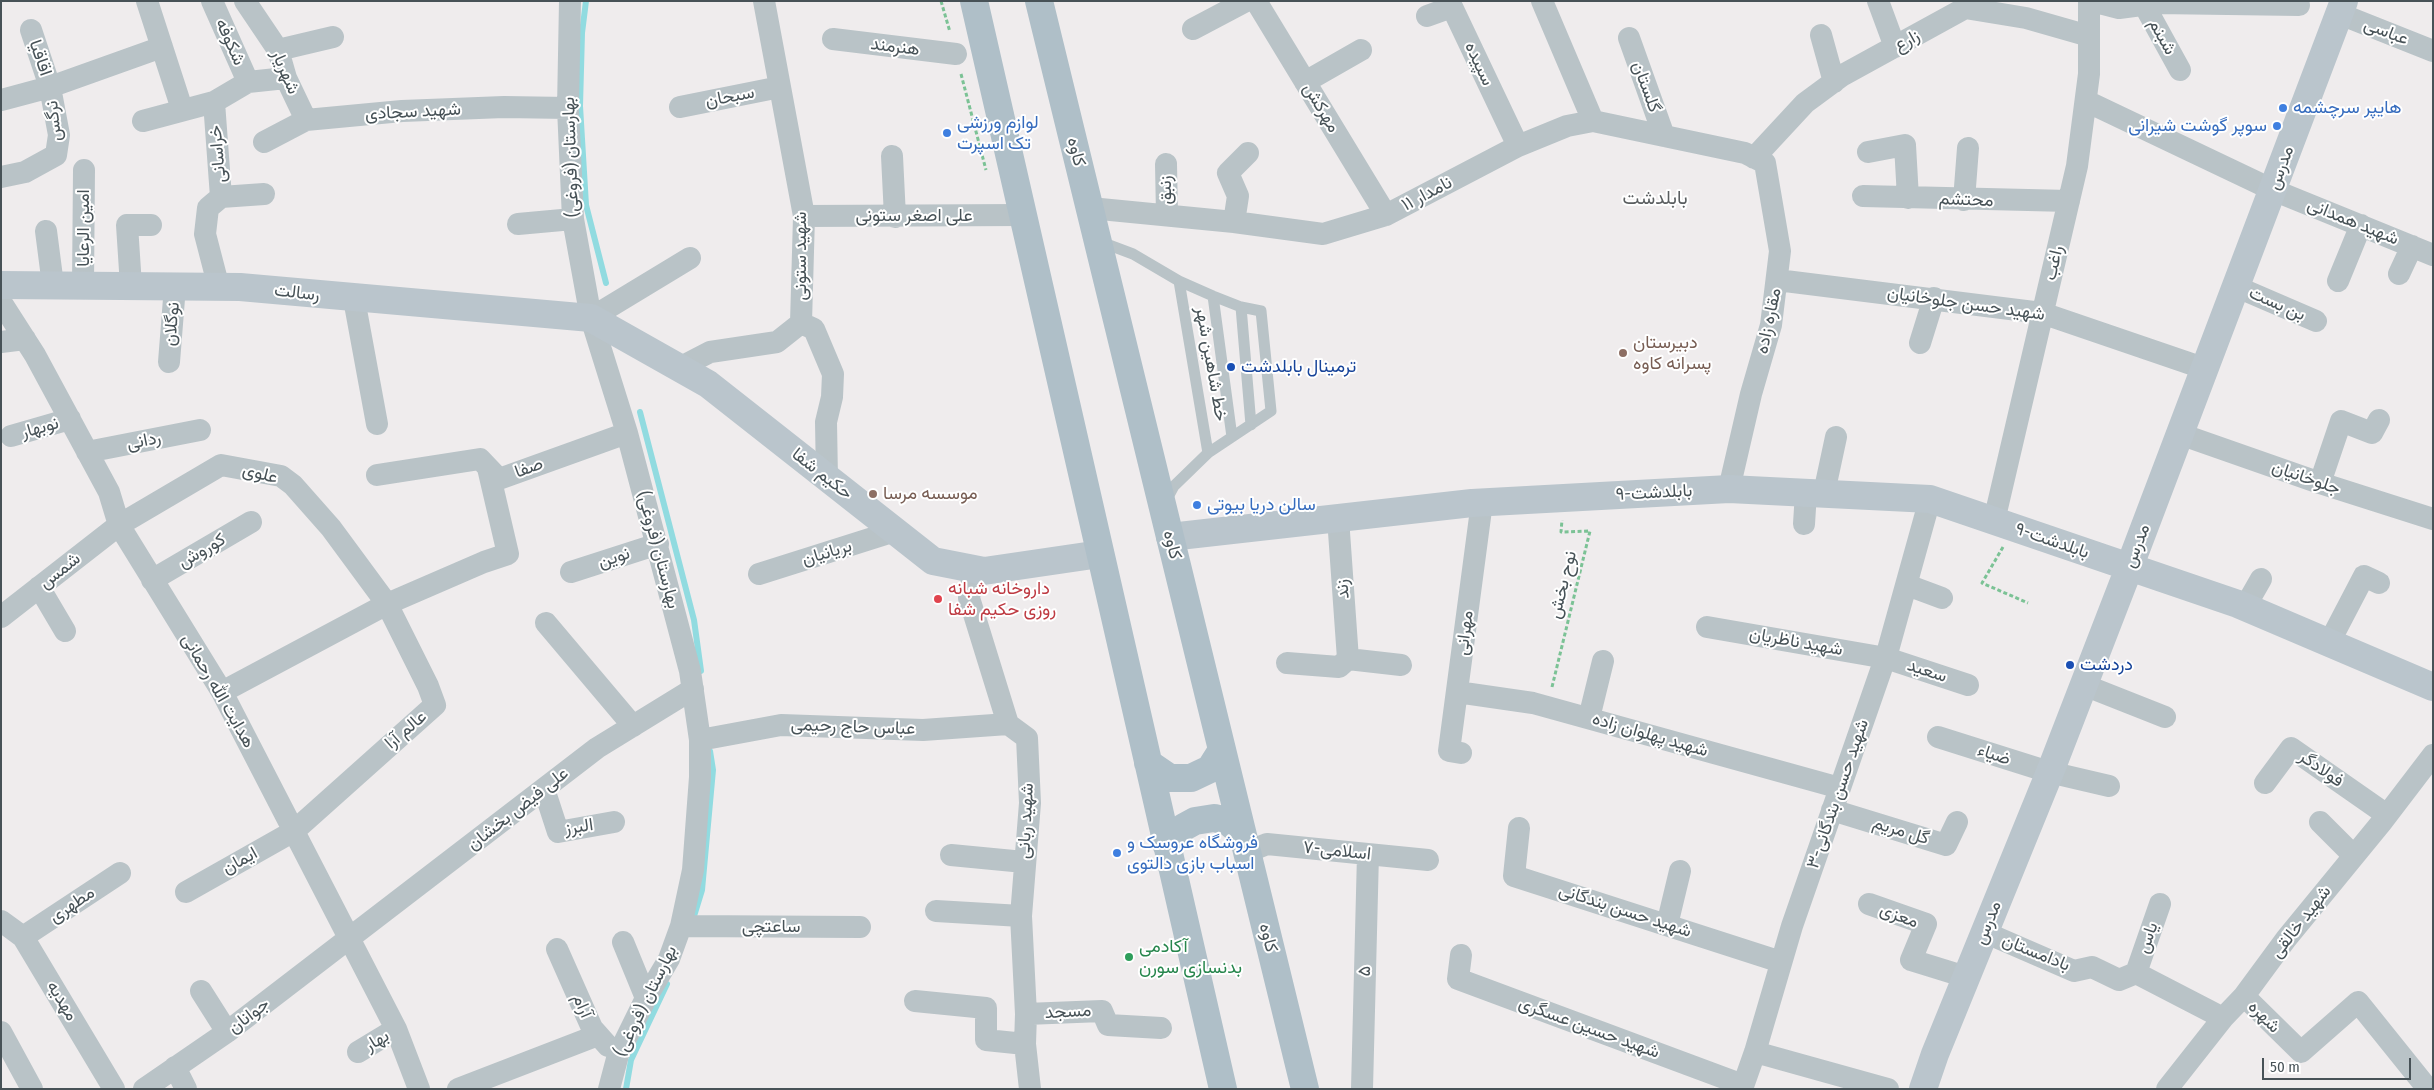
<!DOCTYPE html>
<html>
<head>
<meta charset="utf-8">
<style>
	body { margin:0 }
	#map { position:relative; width:2434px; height:1090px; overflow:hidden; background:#efeced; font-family:"Fira Sans Condensed",sans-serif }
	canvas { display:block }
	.frame { position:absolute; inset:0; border:2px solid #475257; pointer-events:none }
	.scale { position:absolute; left:2262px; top:1058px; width:149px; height:22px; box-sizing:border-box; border:2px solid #475257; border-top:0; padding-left:6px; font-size:15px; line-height:18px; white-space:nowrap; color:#475257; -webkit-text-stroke:4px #fff; paint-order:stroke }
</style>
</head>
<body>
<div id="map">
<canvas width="2434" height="1090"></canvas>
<div class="frame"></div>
<div class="scale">50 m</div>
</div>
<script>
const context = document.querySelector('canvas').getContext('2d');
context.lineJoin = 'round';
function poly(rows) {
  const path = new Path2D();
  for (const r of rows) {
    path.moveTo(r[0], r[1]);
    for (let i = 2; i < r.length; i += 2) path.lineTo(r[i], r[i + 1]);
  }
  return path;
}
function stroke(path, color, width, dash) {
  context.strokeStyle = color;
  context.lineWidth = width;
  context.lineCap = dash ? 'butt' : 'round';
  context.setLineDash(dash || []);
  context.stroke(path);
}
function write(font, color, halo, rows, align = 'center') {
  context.font = font + ' "Fira Sans Condensed",Vazirmatn,sans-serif';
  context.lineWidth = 4;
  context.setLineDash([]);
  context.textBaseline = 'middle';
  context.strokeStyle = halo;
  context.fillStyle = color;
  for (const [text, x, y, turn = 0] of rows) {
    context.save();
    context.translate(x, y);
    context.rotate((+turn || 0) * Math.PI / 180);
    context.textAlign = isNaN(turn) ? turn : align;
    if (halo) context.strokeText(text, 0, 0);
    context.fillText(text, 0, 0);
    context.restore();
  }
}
stroke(poly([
	[586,1,582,33,580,106,586,205,606,283],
	[640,412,694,620,701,671],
	[694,916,702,890,713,770,710,751],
	[626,1089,631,1060,667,984]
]), '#91dbe0', 6);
stroke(poly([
	[941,1,950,32],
	[961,74,986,170],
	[2003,547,1982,583,2028,603],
	[1552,687,1590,531,1561,532,1562,520]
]), '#7bc295', 3, [4, 2.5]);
stroke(poly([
	[1101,242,1133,254,1179,281,1213,296,1241,307,1261,311,1271,411,1208,453,1174,486,1166,501],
	[1179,281,1208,453],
	[1213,296,1232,437],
	[1241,307,1251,425]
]), '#b9c3c7', 11);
stroke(poly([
	[147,1,182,109],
	[212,1,248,82],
	[245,1,278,50,286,78,306,120],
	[570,1,568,108,573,219,591,318,627,433,690,671,700,740,700,777,693,870,681,926,669,959,646,998,618,1055,609,1089],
	[1256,1,1386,215],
	[1542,1,1593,121],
	[1878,1,1895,47],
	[2092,1,2119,8,2157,3,2299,5],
	[2142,1,2180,70],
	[2340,14,2433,51],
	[1427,16,1452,7,1518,146],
	[1193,29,1246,1],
	[1821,35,1834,82],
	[1629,38,1664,136],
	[833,39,956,54],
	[278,50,333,37],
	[1305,82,1361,50],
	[1,100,50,87,162,47],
	[2086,101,2273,190,2433,255],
	[214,102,221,197,208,208,205,234,219,288],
	[680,107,780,87],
	[143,121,214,102,248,82,286,78],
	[264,142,306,120,402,111,504,107,568,108],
	[1868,152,1905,145,1908,198],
	[892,156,895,217],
	[1754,158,1805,103,1843,75,1965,8,2026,18,2089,36],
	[1166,164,1167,215],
	[1,177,25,172,56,155,59,135,50,87,31,30],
	[1863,196,2069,201],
	[221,197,264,194],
	[1964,200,1968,148],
	[1090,208,1234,222,1323,234,1386,215,1518,146,1567,126,1593,121,1745,153,1765,163,1780,251,1771,325,1751,394,1729,489],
	[804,216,1023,215],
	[1234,222,1238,196,1228,173,1248,153],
	[518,224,573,219],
	[46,231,53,285],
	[2399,274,2412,246],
	[1777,280,2042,313,2206,369],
	[2338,281,2361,225],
	[83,285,84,170],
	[131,286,127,225,151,225],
	[2237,287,2316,321],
	[354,299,377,424],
	[1,302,35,355,109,492,119,525,222,692,396,1029,419,1089],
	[591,318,690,258],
	[801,323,814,329,833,374,832,397,826,422,827,479],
	[1,342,25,339],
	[1920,343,1934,298],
	[169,362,175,286],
	[681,367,710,352,777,342,801,323,804,216,764,1],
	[2180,434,2320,483,2433,519],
	[11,436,70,419],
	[87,452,200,430],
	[377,475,480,459,499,479,627,433],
	[2320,483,2341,421,2372,433,2379,420],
	[1824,493,1836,437],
	[1338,518,1348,659],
	[1994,521,2077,166,2089,74,2089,1],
	[1804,524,1806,492],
	[974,569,969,598,1008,724,1027,738,1030,803,1021,916,1026,1014,1025,1044,1030,1089],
	[571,572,658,544],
	[759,574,895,531],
	[152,580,251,522],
	[1907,585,1942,598],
	[39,587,65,631],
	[2245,607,2261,579],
	[1,617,119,525,221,465,281,476,293,485,331,528,387,604,428,686,435,705,294,831,186,892],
	[546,623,633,726],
	[1707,627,1886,658,1968,685],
	[2329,643,2364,576,2379,583],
	[1287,663,1339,667,1348,659,1401,665],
	[2084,685,2165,717],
	[222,692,387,604,484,562,508,554,488,468],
	[1457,692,1533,703,1840,788],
	[1589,718,1603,661],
	[1938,737,2049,772,2109,786],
	[700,740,781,725,923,730,1008,724],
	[1461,753,1449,751,1482,502],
	[2265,783,2291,748,2387,815],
	[544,789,558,832,614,822],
	[1832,810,1946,845,1957,822],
	[2320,822,2354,856],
	[1519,828,1514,876,1781,962],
	[1247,852,1267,844,1428,860],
	[951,855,1024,862],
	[1869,904,1926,924,1911,960,1966,977],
	[936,911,1021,916],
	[1,921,23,937,114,1089],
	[1667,925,1680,871],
	[681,926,860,927],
	[1984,932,2074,971,2092,967,2119,980,2136,973,2223,1018],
	[23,937,120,873],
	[623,942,646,998],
	[557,949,592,1028,608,1046],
	[1461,955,1458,979,1743,1085],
	[2136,973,2160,904],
	[201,991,227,1032],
	[2244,996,2301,1052,2358,1002,2428,1089],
	[915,1001,986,1008,986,1040,1025,1044],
	[1026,1014,1102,1011,1108,1025,1161,1028],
	[1,1032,32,1089],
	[358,1052,396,1029],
	[1755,1052,1888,1089],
	[175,1067,186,1089],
	[144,1089,227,1032,597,748,693,689],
	[458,1089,598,1035],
	[1362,1089,1368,854],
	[1742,1089,1755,1052,1792,926,1888,650,1930,499],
	[2167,1089,2223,1018,2244,996,2286,939,2381,823,2433,755]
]), '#b9c3c7', 22);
stroke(poly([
	[1,285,240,287,591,318,708,384,933,561,984,571,1100,554],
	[1170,537,1472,503,1729,489,1930,499,2238,604,2433,687],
	[1923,1089,1935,1054,2052,767,2129,568,2344,1]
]), '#bac5cc', 28);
stroke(poly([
	[974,1,1223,1089],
	[1039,1,1305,1089],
	[1148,763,1170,778,1191,778,1210,769,1222,750],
	[1167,846,1184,827,1195,821,1214,818,1227,821,1242,833]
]), '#afbfc8', 28);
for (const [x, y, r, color] of [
	[2283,108,5,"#3f7fe0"],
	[2277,126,5,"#3f7fe0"],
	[947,133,5,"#3f7fe0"],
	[1623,353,5,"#8d6e63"],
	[1231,367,5,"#1a4fb4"],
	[873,494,5,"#8d6e63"],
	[1197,505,5,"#3f7fe0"],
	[938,599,5,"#e0444e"],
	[2070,665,5,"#1a4fb4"],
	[1117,853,5,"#3f7fe0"],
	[1129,957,5,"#2e9e5b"]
]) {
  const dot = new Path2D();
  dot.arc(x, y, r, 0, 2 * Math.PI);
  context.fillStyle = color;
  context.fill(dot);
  stroke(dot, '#fff', 2);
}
write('18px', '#475257', '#fff', [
	["عباسی",2386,32,21],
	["شبنم",2162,37,61],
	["زارع",1907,41,-29],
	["شکوفه",230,42,66],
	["هنرمند",895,47,7],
	["اقاقیا",40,58,71],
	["سپیده",1479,64,65],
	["شهریار",285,72,67],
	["گلستان",1646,87,70],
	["سبحان",730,97,-11],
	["مهرکش",1321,108,59],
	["شهید سجادی",413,112,-3],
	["نرگس",54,121,-96],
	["کاوه",1076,152,76],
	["خراسانی",218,154,-95],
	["بهارستان (فروغی)",571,157,-92],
	["مدرس",2281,168,-70],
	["زنبق",1166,190,-91],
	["۱۱ نامدار",1427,194,-28],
	["محتشم",1966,200,2],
	["علی اصغر ستونی",914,216],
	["شهید همدانی",2353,222,22],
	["امین الرعایا",84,228,-90],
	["شهید ستونی",801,256,-90],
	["راغب",2054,263,-77],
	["رسالت",297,293,6],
	["شهید حسن جلوخانیان",1966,304,8],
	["بن بست",2277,304,24],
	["مقاره زاده",1769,321,-78],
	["نوگلان",172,324,-85],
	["خط شاهین شهر",1211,364,80],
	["نوبهار",40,428,-16],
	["ردانی",144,441,-11],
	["صفا",529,468,-20],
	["علوی",260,474,14],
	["حکیم شفا",822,474,38],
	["جلوخانیان",2306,478,19],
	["۹-بابلدشت",1654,493,-3],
	["۹-بابلدشت",2052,541,19],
	["کاوه",1172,545,76],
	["مدرس",2137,546,-69],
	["بهارستان (فروغی)",658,550,75],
	["کوروش",202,551,-30],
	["بریانیان",827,553,-17],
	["نوین",614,558,-18],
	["شمس",60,571,-38],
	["نوح بخش",1563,585,-76],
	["زند",1343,589,-94],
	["مهرانی",1465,633,-83],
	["شهید ناظریان",1796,642,10],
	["سعید",1927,671,18],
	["هدایت الله رحمانی",218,691,60],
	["عباس حاج رحیمی",853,727,2],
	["عالم آرا",406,730,-41],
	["شهید پهلوان زاده",1650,735,16],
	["ضیاء",1994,755,18],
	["فولادگر",2321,769,35],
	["۳-شهید حسن بندگانی",1838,794,-71],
	["علی فیض بخشان",518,809,-38],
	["شهید ربانی",1026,821,-87],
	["البرز",579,827,-8],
	["گل مریم",1901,831,17],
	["۷-اسلامی",1337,851,6],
	["ایمان",240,861,-29],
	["مطهری",72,905,-34],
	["شهید حسن بندگانی",1625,911,18],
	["معزی",1899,916,21],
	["شهید خالقی",2301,922,-52],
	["مدرس",1988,923,-68],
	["ساعتچی",771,927],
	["کاوه",1268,938,76],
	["یاس",2148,938,-71],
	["بادامستان",2036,953,22],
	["۵",1365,971,-89],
	["مهدیه",62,1001,59],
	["بهارستان (فروغی)",646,1001,-64],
	["آرام",582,1006,67],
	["مسجد",1068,1012,-3],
	["جوانان",249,1016,-37],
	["شهره",2264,1017,45],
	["شهید حسین عسگری",1589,1028,20],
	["بهار",377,1041,-31]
]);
write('18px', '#366cbe', '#fff', [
	["هایپر سرچشمه",2293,108],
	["لوازم ورزشی",957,123],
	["تک اسپرت",957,144],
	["سوپر گوشت شیرانی",2267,126,"right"],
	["سالن دریا بیوتی",1207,505],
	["فروشگاه عروسک و",1127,843],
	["اسباب بازی دالتوی",1127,864]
], 'left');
write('18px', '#785e54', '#fff', [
	["دبیرستان",1633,343],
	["پسرانه کاوه",1633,364],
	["موسسه مرسا",883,494]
], 'left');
write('18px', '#164399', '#fff', [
	["ترمینال بابلدشت",1241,367],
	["دردشت",2080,665]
], 'left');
write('18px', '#be3a42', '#fff', [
	["داروخانه شبانه‌",948,589],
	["روزی حکیم شفا",948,610]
], 'left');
write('18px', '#27864d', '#fff', [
	["آکادمی",1139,947],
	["بدنسازی سورن",1139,968]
], 'left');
write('19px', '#5a5e60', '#fff', [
	["بابلدشت",1655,199]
]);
</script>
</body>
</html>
